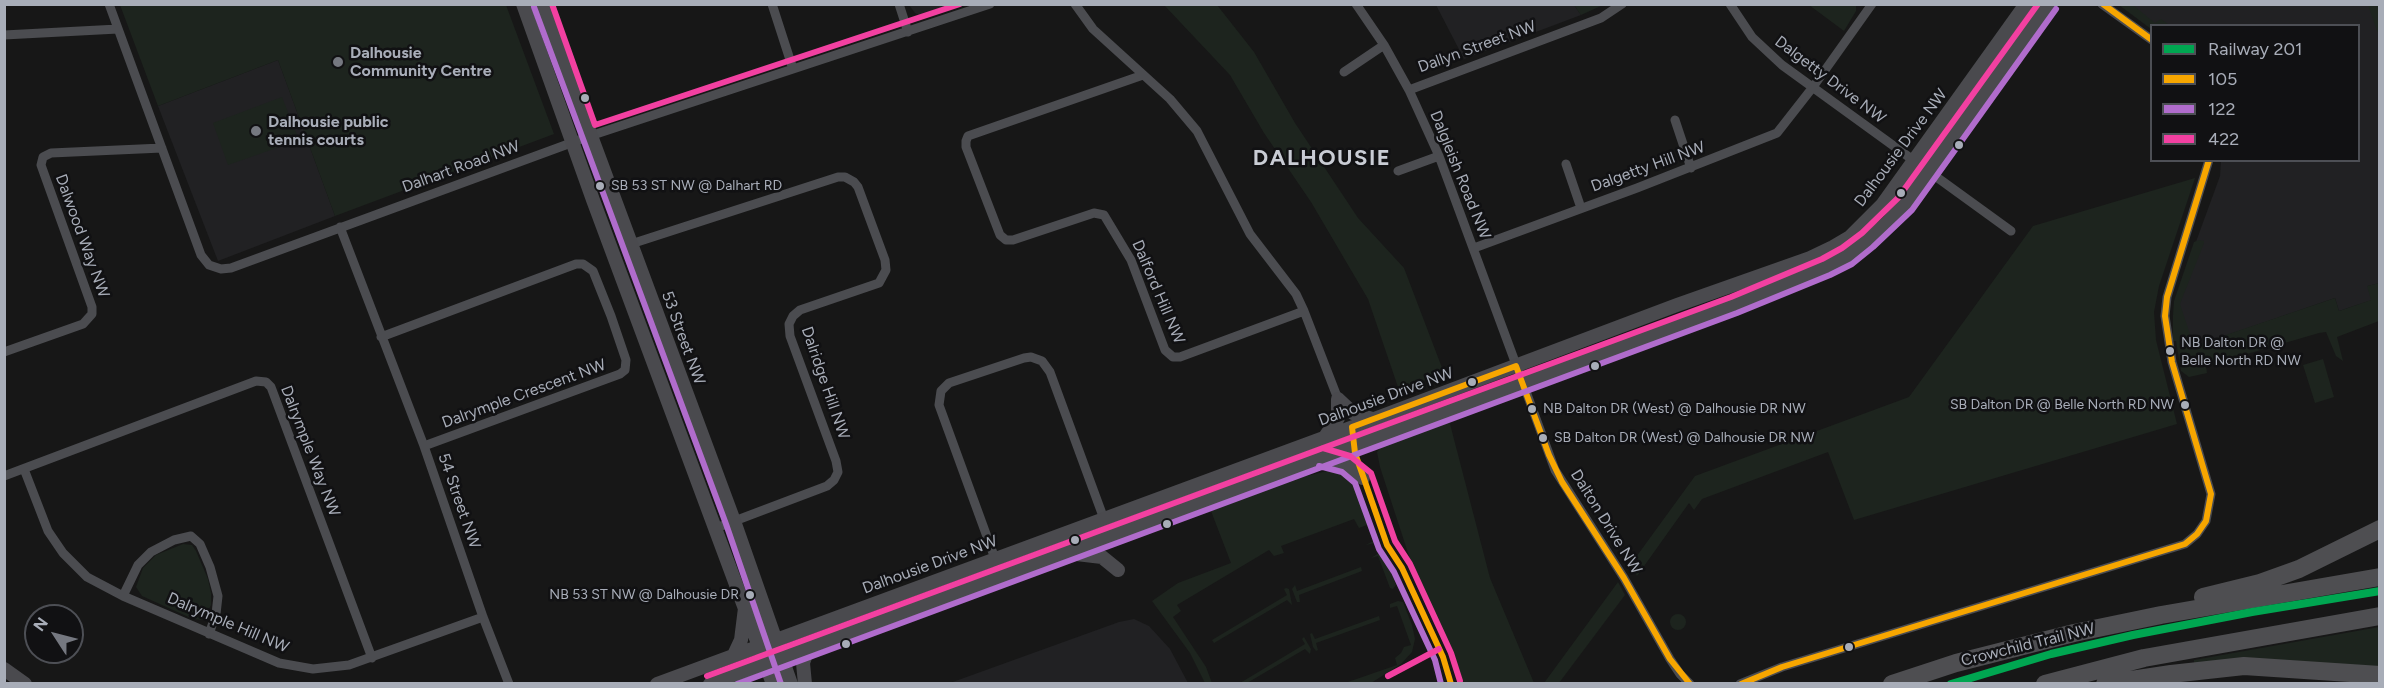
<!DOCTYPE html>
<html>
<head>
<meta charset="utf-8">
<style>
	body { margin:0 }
	#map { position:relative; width:2384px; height:688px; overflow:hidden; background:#171717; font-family:Figtree,sans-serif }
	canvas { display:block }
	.frame { position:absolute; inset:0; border:6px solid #a8adb8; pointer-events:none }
	.legend { position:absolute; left:2150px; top:24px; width:210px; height:138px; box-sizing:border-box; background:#111113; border:2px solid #4d4f55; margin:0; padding:8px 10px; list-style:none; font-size:18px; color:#a8adb8 }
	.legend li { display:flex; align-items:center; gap:12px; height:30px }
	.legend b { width:30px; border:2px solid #4d4f55 }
	.north { position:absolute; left:24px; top:604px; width:60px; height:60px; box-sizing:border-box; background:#111113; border:2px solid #4d4f55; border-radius:50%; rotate:306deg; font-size:16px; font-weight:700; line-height:24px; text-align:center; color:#a8adb8 }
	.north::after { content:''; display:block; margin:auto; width:21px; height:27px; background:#757880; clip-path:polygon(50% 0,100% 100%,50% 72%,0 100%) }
</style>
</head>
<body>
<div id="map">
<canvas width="2384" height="688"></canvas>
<div class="frame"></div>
<ul class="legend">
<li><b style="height:8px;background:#00a651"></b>Railway 201</li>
<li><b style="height:8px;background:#f7a600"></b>105</li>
<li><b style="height:8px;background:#b06ccc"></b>122</li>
<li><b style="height:8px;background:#f240a1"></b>422</li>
</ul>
<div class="north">N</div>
</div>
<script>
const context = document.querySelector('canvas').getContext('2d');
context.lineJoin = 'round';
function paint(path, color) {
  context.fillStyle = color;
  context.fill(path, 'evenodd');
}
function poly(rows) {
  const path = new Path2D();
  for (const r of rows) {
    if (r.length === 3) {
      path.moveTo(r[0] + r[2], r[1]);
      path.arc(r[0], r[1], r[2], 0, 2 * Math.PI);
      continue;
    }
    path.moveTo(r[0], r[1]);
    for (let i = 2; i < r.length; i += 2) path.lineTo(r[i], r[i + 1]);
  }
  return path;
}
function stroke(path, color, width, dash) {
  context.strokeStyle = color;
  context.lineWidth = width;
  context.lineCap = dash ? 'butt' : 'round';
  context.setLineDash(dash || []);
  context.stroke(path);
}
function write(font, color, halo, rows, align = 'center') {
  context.font = font + ' Figtree,sans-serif';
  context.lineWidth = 5;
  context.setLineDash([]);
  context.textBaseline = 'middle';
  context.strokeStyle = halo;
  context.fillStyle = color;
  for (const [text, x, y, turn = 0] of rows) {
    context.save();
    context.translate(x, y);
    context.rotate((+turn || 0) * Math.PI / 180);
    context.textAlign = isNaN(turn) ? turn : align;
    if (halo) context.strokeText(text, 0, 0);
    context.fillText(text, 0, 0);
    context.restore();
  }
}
paint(poly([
	[909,5,909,4,958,5,921,16,915,13],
	[1436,5,1574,5,1581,15,1464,59],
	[2128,5,2373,5,2380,28,2380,283,2368,286,2372,300,2339,311,2335,298,2181,351,2177,305,2197,239,2220,176,2221,161,2358,160,2358,26,2155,25],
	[278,60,335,216,218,261,158,106],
	[1134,619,1149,626,1170,649,1188,683,950,683,1119,622]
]), '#212123');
paint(poly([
	[120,5,506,5,554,134,335,216,278,60,158,106],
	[1164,5,1217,5,1254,52,1295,123,1358,218,1404,268,1444,373,1399,390,1368,299,1311,202,1264,133,1230,75],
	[1574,5,1603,5,1581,15],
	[1809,5,1856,5,1856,11,1844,31],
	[2119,5,2133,5,2155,23,2161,19,2168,24,2152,26,2151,29],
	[2368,5,2379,5,2379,33,2377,31],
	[282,97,299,140,228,165,213,123],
	[2195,178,2159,286,2154,312,2156,340,2177,424,1854,520,1828,452,1702,499,1694,510,1689,503,1637,576,1631,564,1695,476,1909,397,2033,226],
	[2199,240,2204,241,2204,243,2180,304,2192,340,2195,343,2199,344,2335,298,2339,311,2371,300,2367,286,2379,283,2379,321,2337,337,2343,361,2336,356,2326,332,2319,333,2206,366,2207,373,2189,377,2181,371,2176,341,2173,341,2173,315,2174,301,2194,242],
	[2323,359,2334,397,2315,403,2303,365],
	[1449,420,1490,578,1534,683,1463,683,1450,645,1446,637,1444,637,1409,556,1380,467,1377,452,1383,445],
	[1327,471,1343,471,1352,478,1375,533,1377,540,1375,543,1366,545,1373,541,1367,525,1359,528,1354,519,1281,546,1284,553,1274,556,1269,550,1177,605,1181,611,1173,617,1206,667,1212,683,1205,683,1190,653,1152,601,1178,583,1231,563,1211,511,1254,495,1274,484],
	[183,544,192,545,196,551,208,579,211,593,211,605,203,620,193,619,142,596,136,587,143,568,156,555],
	[1379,553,1385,557,1396,585,1393,589,1390,588,1378,556,1371,558],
	[1361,567,1362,571,1299,595,1300,602,1297,602,1292,589,1295,585,1297,591],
	[1618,582,1625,595,1559,683,1544,683],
	[1286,588,1289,589,1292,605,1287,600,1214,643,1212,640,1287,595,1284,589],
	[1398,601,1403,602,1412,625,1415,639,1412,652,1401,664,1371,683,1345,683,1397,665,1395,658,1401,653,1404,647,1411,645,1397,606,1390,608,1390,604],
	[1678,622,8],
	[1379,616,1380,620,1316,643,1318,650,1316,651,1313,647,1310,634,1312,633,1315,639],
	[2379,627,2379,669,2194,664,2194,660],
	[1304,637,1311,649,1310,654,1305,649,1247,683,1240,683,1305,644,1302,639]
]), '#1d241e');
stroke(poly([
	[109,4,201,255,209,265,221,269,231,268,590,136,990,4],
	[772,4,793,69],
	[899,4,908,32],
	[1075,4,1093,29,1170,99,1197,131,1250,234,1296,294,1304,311,1338,399],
	[1356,4,1384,45,1409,90,1439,156,1555,470,1624,578,1670,659,1680,674,1690,684],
	[1730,4,1752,37,1782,65,2011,231],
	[2102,4,2152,40],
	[4,35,118,29],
	[1344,72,1384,45],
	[1143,75,968,136,966,141,966,147,1000,235,1006,240,1013,240,1094,213,1104,215,1131,260,1165,350,1173,357,1180,357,1304,311],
	[1409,90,1601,18,1622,4],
	[1675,120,1691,168],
	[1566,164,1581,208],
	[1398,171,1439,156],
	[340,227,424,446,483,617,509,684],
	[631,244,838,177,845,177,854,182,858,187,885,260,886,270,879,283,800,310,793,316,789,324,790,336,836,461,838,472,834,480,827,486,716,528],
	[1474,248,1637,188,1777,133,1813,87,1872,4],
	[381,337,576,264,583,264,593,271,611,316,626,360,625,370,620,374,424,446],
	[4,352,83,324,92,314,92,307,41,165,43,157,51,153,162,148],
	[24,469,48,531,63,553,87,577,123,596,279,663,313,669,349,665,483,617],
	[4,476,256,381,266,382,271,387,372,658],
	[1001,575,939,405,941,391,949,383,1024,358,1031,357,1042,361,1050,372,1104,519],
	[123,596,138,565,151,552,174,540,191,536,200,544,210,567,218,596,216,614,209,634],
	[1740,684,1782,667,2185,544,2197,534,2206,521,2211,494,2172,362,2165,316,2167,297,2209,160]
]), '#4b4c50', 9);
stroke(poly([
	[523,4,593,200,773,684],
	[542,4,734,521,791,684],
	[1338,399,1353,413,1372,419],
	[1325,437,1338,418,1338,399],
	[1321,457,1346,464,1363,478],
	[1068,553,1102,557,1118,570],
	[734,655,741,640,745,608],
	[4,669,25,684],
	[657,684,1337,433,1677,305,1810,258,1833,247,1850,237,1882,205,2026,4],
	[710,684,1734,305,1826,267,1847,256,1868,240,1887,223,1905,204,2049,4],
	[805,684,803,663,809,646]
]), '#4a4a4e', 14);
stroke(poly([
	[2203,597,2260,583,2299,569,2380,529],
	[1892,684,1956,663,2074,633,2161,615,2380,577],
	[2045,684,2144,658,2380,616],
	[2105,684,2171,674,2244,666,2380,675]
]), '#4e4e51', 18);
stroke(poly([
	[2103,4,2152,40],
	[1451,684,1443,657,1402,568,1387,545,1355,453,1352,427,1516,366,1549,455,1562,482,1624,578,1670,659,1690,684],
	[1741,684,1782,667,2185,544,2197,534,2206,521,2211,494,2172,362,2165,316,2167,297,2209,160]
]), '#f7a600', 6);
stroke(poly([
	[534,7,726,524,781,684],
	[1319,466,1342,472,1355,483,1379,549,1394,572,1435,660,1441,684],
	[737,684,1737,313,1830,275,1852,264,1873,247,1912,210,2056,9]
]), '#b06ccc', 6);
stroke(poly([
	[552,4,595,125,960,4],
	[1323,448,1350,456,1371,473,1395,541,1410,564,1451,653,1460,681],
	[707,676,1731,297,1822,259,1842,248,1862,233,1898,198,2038,4],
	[1388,676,1439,649]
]), '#f240a1', 6);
stroke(poly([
	[1951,684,2051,654,2133,635,2252,612,2380,591]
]), '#00a651', 8);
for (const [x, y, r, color] of [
	[338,62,6,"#757880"],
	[585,98,5,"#a8adb8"],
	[256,131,6,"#757880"],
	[1959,145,5,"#a8adb8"],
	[600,186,5,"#a8adb8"],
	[1901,193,5,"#a8adb8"],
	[2170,351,5,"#a8adb8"],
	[1595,366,5,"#a8adb8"],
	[1472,382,5,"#a8adb8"],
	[2185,405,5,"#a8adb8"],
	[1532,409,5,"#a8adb8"],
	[1543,438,5,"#a8adb8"],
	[1167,524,5,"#a8adb8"],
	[1075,540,5,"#a8adb8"],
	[750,595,5,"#a8adb8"],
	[846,644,5,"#a8adb8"],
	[1849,647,5,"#a8adb8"]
]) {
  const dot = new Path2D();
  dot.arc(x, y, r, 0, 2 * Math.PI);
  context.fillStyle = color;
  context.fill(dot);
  stroke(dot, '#111113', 2);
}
write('14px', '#a8adb8', '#111113', [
	["SB 53 ST NW @ Dalhart RD",611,186],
	["NB Dalton DR @",2181,343],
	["Belle North RD NW",2181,361],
	["SB Dalton DR @ Belle North RD NW",2174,405,"right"],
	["NB Dalton DR (West) @ Dalhousie DR NW",1543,409],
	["SB Dalton DR (West) @ Dalhousie DR NW",1554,438],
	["NB 53 ST NW @ Dalhousie DR",739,595,"right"]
], 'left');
write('16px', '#a8adb8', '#111113', [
	["Dallyn Street NW",1477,47,-20],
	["Dalgetty Drive NW",1830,80,37],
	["Dalhousie Drive NW",1901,148,-53],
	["Dalhart Road NW",461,167,-20],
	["Dalgetty Hill NW",1648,167,-20],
	["Dalgleish Road NW",1460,175,68],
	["Dalwood Way NW",82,236,70],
	["Dalford Hill NW",1158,292,67],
	["53 Street NW",683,338,70],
	["Dalridge Hill NW",825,383,71],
	["Dalrymple Crescent NW",524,394,-20],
	["Dalhousie Drive NW",1386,397,-20],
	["Dalrymple Way NW",310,451,69],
	["54 Street NW",459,501,71],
	["Dalton Drive NW",1606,522,58],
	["Dalhousie Drive NW",930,565,-20],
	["Dalrymple Hill NW",228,623,23],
	["Crowchild Trail NW",2028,645,-14]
]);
write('bold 16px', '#a8adb8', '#111113', [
	["Dalhousie",350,53],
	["Community Centre",350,71],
	["Dalhousie public",268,122],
	["tennis courts",268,140]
], 'left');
context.letterSpacing = '1.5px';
write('bold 22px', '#c9ccd4', '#111113', [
	["DALHOUSIE",1322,159]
]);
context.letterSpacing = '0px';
</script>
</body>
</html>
